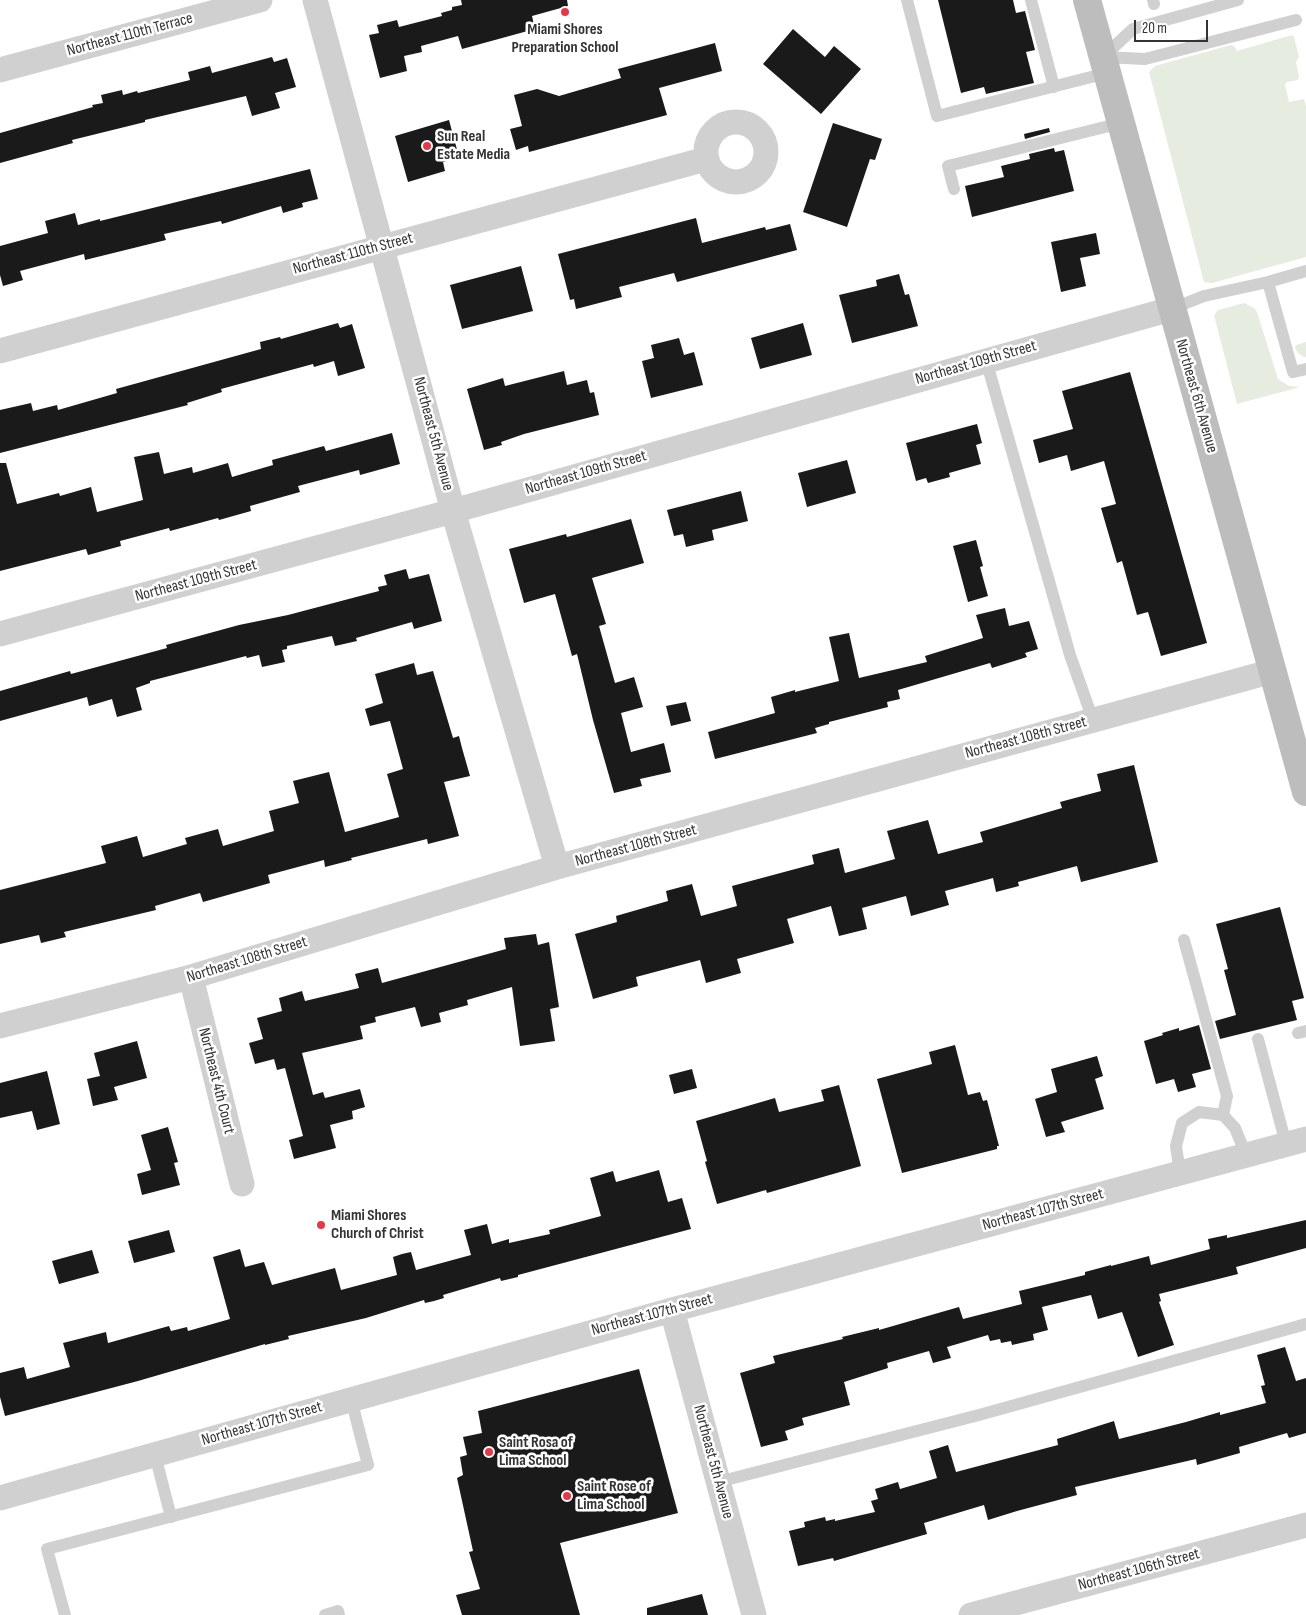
<!DOCTYPE html>
<html>
<head>
<meta charset="utf-8">
<style>
	body { margin:0 }
	#map { position:relative; width:1306px; height:1615px; overflow:hidden; background:#fff; font-family:"Sofia Sans Condensed",sans-serif }
	canvas { display:block }
	.scale { position:absolute; left:1134px; top:20px; width:74px; height:22px; box-sizing:border-box; border:2px solid #333; border-top:0; padding-left:6px; font-size:15px; line-height:18px; white-space:nowrap; color:#333; -webkit-text-stroke:4px #fff; paint-order:stroke }
</style>
</head>
<body>
<div id="map">
<canvas width="1306" height="1615"></canvas>
<div class="scale">20 m</div>
</div>
<script>
const context = document.querySelector('canvas').getContext('2d');
context.lineJoin = 'round';
function paint(path, color) {
  context.fillStyle = color;
  context.fill(path, 'evenodd');
}
function poly(rows) {
  const path = new Path2D();
  for (const r of rows) {
    if (r.length === 3) {
      path.moveTo(r[0] + r[2], r[1]);
      path.arc(r[0], r[1], r[2], 0, 2 * Math.PI);
      continue;
    }
    path.moveTo(r[0], r[1]);
    for (let i = 2; i < r.length; i += 2) path.lineTo(r[i], r[i + 1]);
  }
  return path;
}
function stroke(path, color, width, dash) {
  context.strokeStyle = color;
  context.lineWidth = width;
  context.lineCap = dash ? 'butt' : 'round';
  context.setLineDash(dash || []);
  context.stroke(path);
}
function write(font, color, halo, rows, align = 'center') {
  context.font = font + ' "Sofia Sans Condensed",sans-serif';
  context.lineWidth = 5;
  context.setLineDash([]);
  context.textBaseline = 'middle';
  context.strokeStyle = halo;
  context.fillStyle = color;
  for (const [text, x, y, turn = 0] of rows) {
    context.save();
    context.translate(x, y);
    context.rotate((+turn || 0) * Math.PI / 180);
    context.textAlign = isNaN(turn) ? turn : align;
    if (halo) context.strokeText(text, 0, 0);
    context.fillText(text, 0, 0);
    context.restore();
  }
}
paint(poly([
	[1292,35,1294,37,1299,57,1296,62,1299,76,1298,80,1287,82,1285,85,1289,102,1304,99,1306,107,1306,257,1212,283,1204,282,1149,72,1155,66,1231,45,1234,46,1237,51],
	[1244,303,1254,308,1257,312,1278,379,1289,386,1300,387,1237,404,1214,315,1218,310],
	[1306,342,1306,357,1304,357,1298,353,1295,348,1296,345]
]), '#e6ecdf');
paint(poly([
	[461,0,567,0,568,6,532,16,535,29,462,49,458,36,421,46,422,52,404,56,407,71,380,78,369,35,379,33,377,25,397,20,399,27,442,16,441,13,452,10,452,7,462,5],
	[938,0,1013,0,1016,13,1025,11,1035,50,1026,52,1034,83,986,94,984,87,961,93],
	[793,29,825,57,834,46,861,69,821,114,763,64],
	[715,43,722,71,659,88,667,115,529,152,528,146,516,150,510,129,522,126,514,95,537,89,559,96,621,78,618,69],
	[272,57,274,62,287,58,296,87,275,93,280,108,252,116,246,96,145,120,145,122,72,140,73,143,0,163,0,133,93,107,92,105,103,103,101,95,122,90,123,95,137,91,138,93,190,80,188,72,210,66,212,73],
	[449,120,459,157,443,162,445,171,408,182,395,136],
	[833,123,882,139,875,160,870,159,847,227,803,212],
	[1049,128,1050,132,1025,139,1024,134],
	[1054,148,1055,152,1064,150,1074,191,972,217,965,186,1004,177,1001,166,1030,159,1029,154],
	[310,169,318,199,302,203,303,207,283,213,281,206,222,224,221,221,164,234,166,240,85,260,84,254,20,271,23,280,3,286,0,275,0,246,48,233,45,221,75,213,78,225,100,219,100,221],
	[696,218,702,243,765,227,766,230,790,224,797,250,677,282,674,273,619,287,622,297,576,309,574,299,570,300,558,254],
	[1096,233,1100,254,1080,258,1086,286,1061,292,1051,242],
	[521,266,533,311,462,329,450,285],
	[899,274,905,295,909,294,918,326,852,343,839,295,877,286,876,280],
	[338,323,340,328,352,324,365,368,338,376,334,361,314,367,313,364,221,389,222,392,187,403,188,405,0,453,0,410,31,403,33,411,57,405,58,410,117,393,116,389,261,349,260,342,280,337,281,339],
	[803,323,812,355,760,369,751,338],
	[679,338,684,355,694,352,703,385,651,398,642,361,654,358,651,345],
	[564,371,567,385,587,380,590,393,594,392,599,415,524,434,501,442,502,445,484,450,467,389,503,378,505,386],
	[1130,372,1207,643,1161,656,1148,612,1137,615,1122,561,1117,563,1101,508,1116,504,1104,461,1071,471,1067,455,1039,463,1033,440,1073,429,1062,391],
	[977,424,982,443,976,445,981,464,949,473,950,477,928,483,926,478,916,481,906,443],
	[392,433,400,464,360,475,359,470,298,486,300,492,250,506,251,511,219,520,218,518,170,531,169,528,120,541,121,546,88,555,86,549,0,571,0,463,6,463,17,504,59,493,60,496,91,487,97,512,143,500,134,457,159,452,164,474,192,467,193,473,228,463,232,477,273,465,272,460,324,446,326,451],
	[847,460,856,493,807,507,798,473],
	[741,491,748,521,712,530,714,540,686,547,683,534,674,536,667,510],
	[631,519,644,563,592,578,606,624,599,626,615,683,634,677,643,707,621,713,631,752,664,743,671,772,640,779,642,786,614,793,593,720,577,654,572,656,555,594,524,603,509,549,566,534,567,537],
	[976,540,983,566,980,567,988,596,968,602,953,546],
	[406,569,409,579,429,574,442,621,414,629,412,622,356,638,357,641,335,646,332,636,287,646,287,649,282,650,285,662,262,667,259,655,247,658,246,656,150,681,150,683,136,688,142,710,117,717,112,699,89,706,87,697,0,721,0,691,70,671,71,674,167,648,166,645,239,625,288,615,379,591,378,587,387,585,384,575],
	[1005,608,1009,626,1029,621,1038,649,1025,653,1027,657,992,668,990,663,898,690,900,699,887,702,888,707,829,722,829,724,815,728,817,733,715,759,708,732,775,713,771,697,795,690,795,692,839,681,829,637,849,633,859,678,927,662,925,656,983,638,976,615],
	[414,663,417,675,433,671,453,738,459,736,462,748,470,776,444,782,459,836,428,844,427,839,351,858,352,860,325,867,324,860,268,875,270,883,203,902,200,893,155,906,156,910,64,932,66,937,41,943,39,935,0,944,0,890,106,863,101,846,137,836,143,857,187,844,185,838,218,829,223,846,274,831,269,811,299,803,293,781,329,772,345,832,399,817,387,774,403,769,390,721,370,726,365,709,383,703,375,674],
	[686,702,691,721,671,726,666,706],
	[1134,765,1158,862,1081,882,1077,866,1018,882,1019,886,996,892,993,878,945,891,949,905,911,916,906,896,862,908,867,929,839,936,831,906,787,919,794,943,737,959,741,973,706,983,700,960,636,977,638,986,593,999,575,934,617,922,616,916,668,901,666,891,692,884,701,916,737,906,732,886,814,864,812,855,839,848,845,873,895,859,887,831,928,820,938,854,983,842,980,832,1062,808,1060,802,1101,791,1097,774],
	[1280,907,1304,998,1292,1001,1297,1020,1220,1039,1215,1021,1236,1015,1224,970,1228,969,1216,924],
	[536,934,538,945,549,942,559,1007,550,1009,555,1041,520,1046,512,987,467,1000,468,1005,439,1013,441,1022,421,1027,415,1007,375,1017,376,1022,360,1026,363,1039,302,1053,313,1095,323,1092,325,1098,360,1089,365,1107,352,1111,353,1119,330,1125,336,1148,294,1159,289,1140,303,1136,285,1068,277,1070,274,1059,255,1064,249,1043,263,1039,257,1018,282,1011,279,998,302,991,305,1001,359,988,355,974,378,968,382,983,506,949,504,938],
	[1199,1025,1211,1069,1192,1074,1196,1087,1178,1092,1174,1079,1156,1084,1144,1041,1163,1035,1162,1033,1179,1028,1179,1031],
	[137,1041,147,1078,114,1087,118,1100,93,1106,87,1079,100,1076,94,1053],
	[955,1045,968,1095,980,1092,983,1101,987,1100,999,1146,997,1146,997,1149,902,1173,877,1079,932,1064,929,1052],
	[1097,1056,1103,1076,1095,1079,1104,1109,1061,1122,1065,1132,1046,1137,1035,1099,1057,1092,1051,1069],
	[692,1069,697,1088,674,1094,669,1075],
	[47,1071,60,1124,37,1130,32,1111,0,1118,0,1083],
	[839,1085,861,1166,767,1193,766,1190,717,1204,705,1162,707,1161,696,1121,775,1098,779,1112,824,1101,821,1090],
	[168,1127,178,1162,174,1163,180,1185,142,1195,137,1174,151,1170,141,1135],
	[659,1170,668,1202,682,1198,691,1229,518,1275,518,1277,501,1281,500,1278,443,1295,444,1298,434,1301,425,1303,424,1300,366,1318,288,1336,289,1339,265,1345,265,1344,138,1381,5,1416,0,1397,0,1373,24,1367,27,1379,70,1367,63,1343,106,1332,108,1343,169,1326,171,1331,187,1327,188,1331,230,1319,213,1257,240,1249,245,1267,264,1262,272,1285,335,1268,341,1290,397,1275,393,1257,402,1254,411,1252,416,1270,471,1255,464,1230,487,1224,492,1244,509,1239,509,1243,550,1234,549,1230,601,1216,590,1178,613,1171,616,1182],
	[1306,1220,1306,1248,1236,1267,1238,1274,1159,1294,1161,1301,1159,1302,1174,1345,1138,1357,1122,1312,1098,1319,1091,1295,1042,1307,1048,1330,1033,1334,1034,1340,1012,1345,1011,1341,1001,1343,1000,1339,990,1341,988,1335,947,1347,951,1358,933,1363,929,1351,887,1363,888,1368,844,1382,850,1405,802,1418,804,1425,785,1431,788,1440,761,1447,740,1373,775,1363,773,1356,843,1339,842,1337,879,1328,879,1330,959,1307,963,1319,1022,1304,1019,1291,1085,1275,1085,1272,1111,1265,1111,1266,1149,1256,1151,1265,1210,1249,1208,1239,1227,1235,1227,1238],
	[169,1230,175,1252,134,1263,128,1241],
	[92,1250,99,1273,59,1284,52,1261],
	[1285,1347,1296,1381,1306,1378,1306,1433,1289,1438,1287,1433,1239,1447,1240,1453,1197,1465,1196,1459,1075,1487,1077,1495,1017,1511,988,1520,984,1505,924,1523,927,1534,834,1561,833,1558,798,1566,789,1531,805,1527,804,1522,825,1517,826,1521,835,1519,835,1521,875,1512,871,1501,878,1499,875,1489,898,1482,900,1489,937,1478,929,1451,948,1445,956,1472,1058,1445,1057,1439,1114,1421,1119,1439,1186,1422,1220,1412,1220,1415,1266,1403,1261,1386,1265,1385,1257,1355],
	[639,1369,678,1513,560,1543,580,1615,462,1615,456,1595,480,1589,469,1552,473,1551,457,1478,463,1475,460,1457,467,1455,463,1437,482,1433,478,1411],
	[702,1594,708,1615,647,1615,647,1608]
]), '#1a1a1a');
stroke(poly([
	[907,0,937,116,1107,73],
	[1031,0,1054,87],
	[1153,0,1154,4],
	[1103,57,1145,59,1296,20],
	[1103,57,1133,29,1238,0],
	[954,189,948,166,1121,123],
	[1268,282,1293,372,1306,369],
	[1171,309,1204,296,1268,282,1306,271],
	[986,360,1070,655,1093,720],
	[1184,940,1227,1096,1223,1115],
	[1298,1033,1306,1031],
	[1258,1039,1286,1144],
	[1180,1173,1176,1146,1182,1123,1199,1112,1223,1115,1235,1128,1246,1155],
	[155,1455,171,1517],
	[718,1482,979,1415,1306,1324],
	[65,1615,47,1549,368,1465,351,1399],
	[325,1615,338,1611,339,1615]
]), '#d0d0d0', 12);
stroke(poly([
	[315,0,453,511,557,867],
	[0,70,260,0],
	[736,152,30],
	[0,351,706,159],
	[0,634,453,511,1171,309],
	[191,977,242,1184],
	[0,1026,191,977,557,867,1273,671],
	[672,1310,754,1615],
	[0,1498,672,1310,1306,1139],
	[971,1615,1306,1525]
]), '#d0d0d0', 25);
stroke(poly([
	[1087,0,1306,792]
]), '#bdbdbd', 28);
for (const [x, y, r, color] of [
	[565,12,5,"#e63946"],
	[427,146,5,"#e63946"],
	[321,1225,5,"#e63946"],
	[489,1452,5,"#e63946"],
	[567,1496,5,"#e63946"]
]) {
  const dot = new Path2D();
  dot.arc(x, y, r, 0, 2 * Math.PI);
  context.fillStyle = color;
  context.fill(dot);
  stroke(dot, '#fff', 2);
}
write('bold 16px', '#333', '#fff', [
	["Miami Shores",565,30,"center"],
	["Preparation School",565,48,"center"],
	["Sun Real",437,137],
	["Estate Media",437,155],
	["Miami Shores",331,1216],
	["Church of Christ",331,1234],
	["Saint Rosa of",499,1443],
	["Lima School",499,1461],
	["Saint Rose of",577,1487],
	["Lima School",577,1505]
], 'left');
write('16px', '#333', '#fff', [
	["Northeast 110th Terrace",130,35,-15],
	["Northeast 110th Street",353,254,-15],
	["Northeast 109th Street",976,363,-16],
	["Northeast 6th Avenue",1196,396,74],
	["Northeast 5th Avenue",433,434,75],
	["Northeast 109th Street",586,473,-16],
	["Northeast 109th Street",196,581,-15],
	["Northeast 108th Street",1026,738,-15],
	["Northeast 108th Street",636,846,-15],
	["Northeast 108th Street",247,960,-17],
	["Northeast 4th Court",216,1081,76],
	["Northeast 107th Street",1043,1210,-15],
	["Northeast 107th Street",652,1315,-15],
	["Northeast 107th Street",262,1424,-16],
	["Northeast 5th Avenue",713,1462,75],
	["Northeast 106th Street",1139,1570,-15]
]);
</script>
</body>
</html>
